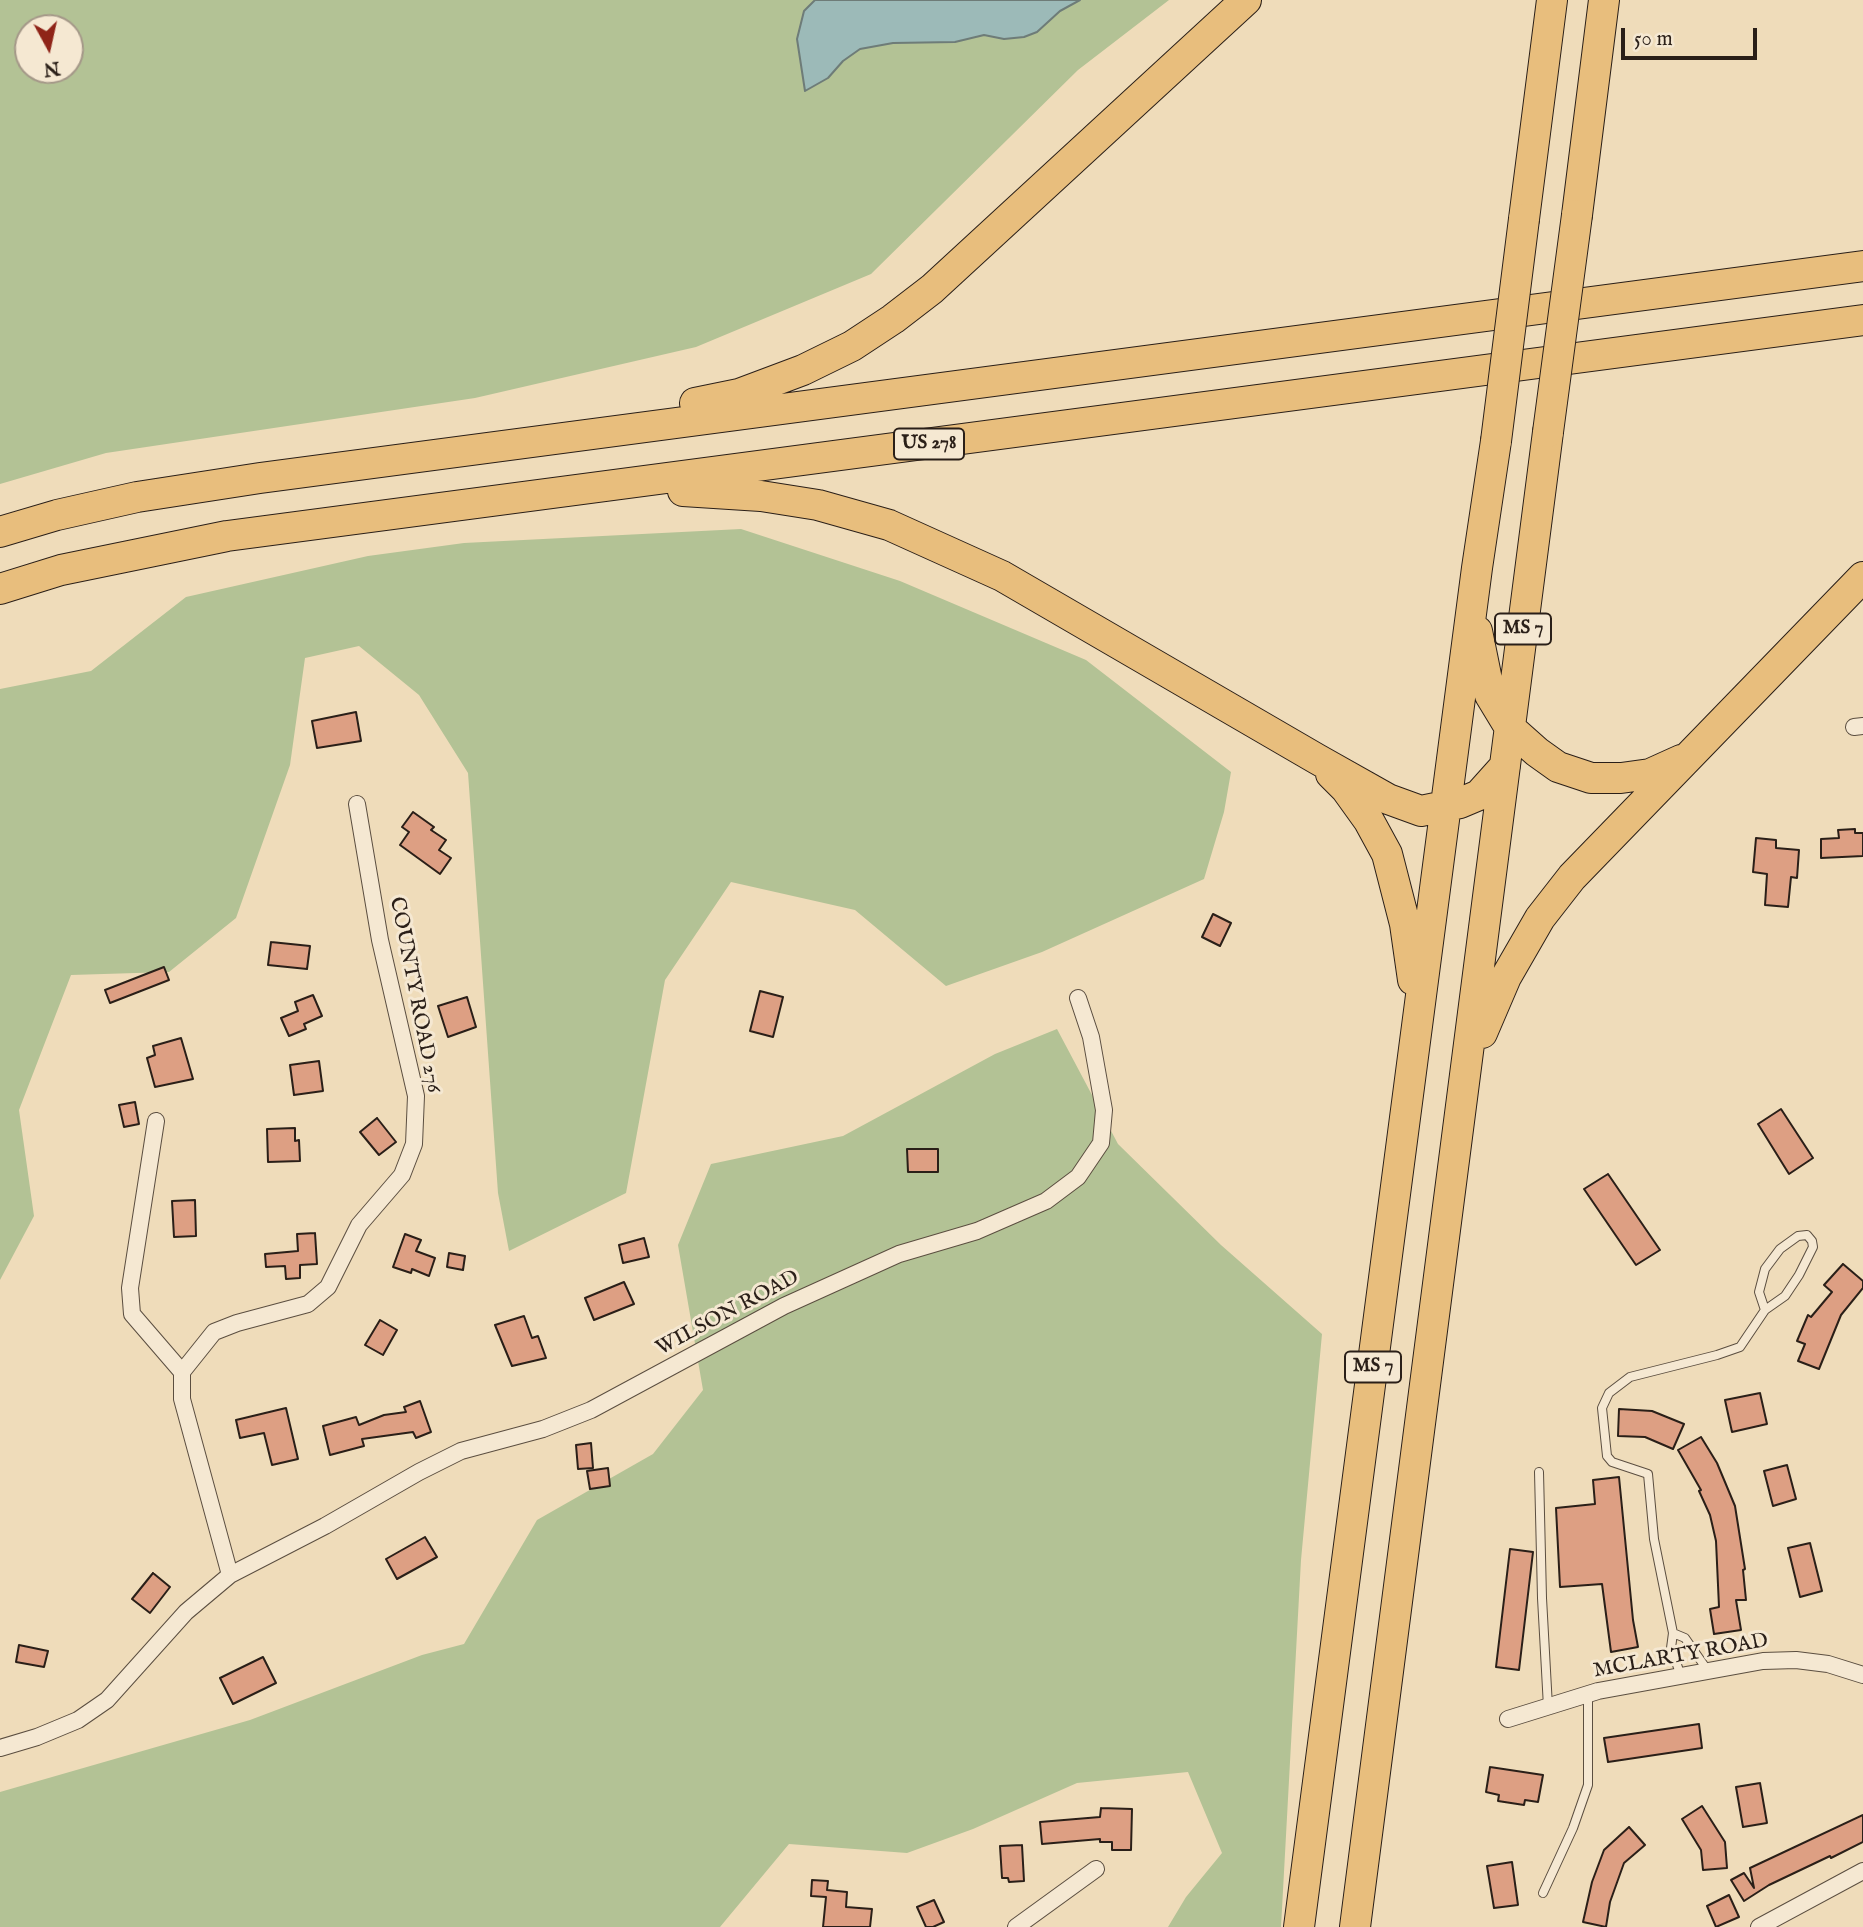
<!DOCTYPE html>
<html>
<head>
<meta charset="utf-8">
<style>
	body { margin:0 }
	#map { position:relative; width:1863px; height:1927px; overflow:hidden; background:#efdcba; font-family:"IM FELL English",serif }
	canvas { display:block }
	.north { position:absolute; left:14px; top:14px; width:70px; height:70px; box-sizing:border-box; background:#f5e8d2; border:2px solid #a49888; border-radius:50%; rotate:172deg; font-size:19px; font-weight:700; line-height:28px; text-align:center; color:#2a1f18 }
	.north::after { content:''; display:block; margin:auto; width:24px; height:32px; background:#8f2418; clip-path:polygon(50% 0,100% 100%,50% 72%,0 100%) }
	.scale { position:absolute; left:1621px; top:28px; width:136px; height:32px; box-sizing:border-box; border:4px solid #2a1f18; border-top:0; padding-left:9px; font-size:21px; line-height:24px; white-space:nowrap; color:#2a1f18; -webkit-text-stroke:5px #f5e8d2; paint-order:stroke }
</style>
</head>
<body>
<div id="map">
<canvas width="1863" height="1927"></canvas>
<div class="north">N</div>
<div class="scale">50 m</div>
</div>
<script>
const context = document.querySelector('canvas').getContext('2d');
context.lineJoin = 'round';
function paint(path, color) {
  context.fillStyle = color;
  context.fill(path, 'evenodd');
}
function poly(rows) {
  const path = new Path2D();
  for (const r of rows) {
    path.moveTo(r[0], r[1]);
    for (let i = 2; i < r.length; i += 2) path.lineTo(r[i], r[i + 1]);
  }
  return path;
}
function stroke(path, color, width, dash) {
  context.strokeStyle = color;
  context.lineWidth = width;
  context.lineCap = dash ? 'butt' : 'round';
  context.setLineDash(dash || []);
  context.stroke(path);
}
function write(font, color, halo, rows, align = 'center') {
  context.font = font + ' "IM FELL English",serif';
  context.lineWidth = 6;
  context.setLineDash([]);
  context.textBaseline = 'middle';
  context.strokeStyle = halo;
  context.fillStyle = color;
  for (const [text, x, y, turn = 0] of rows) {
    context.save();
    context.translate(x, y);
    context.rotate((+turn || 0) * Math.PI / 180);
    context.textAlign = isNaN(turn) ? turn : align;
    if (halo) context.strokeText(text, 0, 0);
    context.fillText(text, 0, 0);
    context.restore();
  }
}
paint(poly([
	[0,0,1169,0,1078,70,871,274,696,347,475,398,106,453,0,484],
	[28,28,70,28,70,70,28,70],
	[741,529,900,581,1086,660,1231,772,1224,812,1204,879,1042,952,946,986,855,910,731,882,665,980,626,1193,509,1251,498,1193,468,773,419,695,359,646,305,658,290,765,236,918,169,972,71,975,19,1110,34,1216,0,1280,0,689,91,671,186,597,368,556,464,543],
	[1057,1029,1118,1144,1221,1245,1322,1334,1301,1560,1281,1927,1168,1927,1186,1897,1222,1853,1188,1772,1077,1783,973,1829,907,1853,789,1844,720,1927,0,1927,0,1792,250,1720,422,1655,464,1644,537,1520,653,1454,703,1390,678,1245,711,1164,843,1136,995,1054]
]), '#b3c295');
const water = poly([
	[815,0,1080,0,1060,11,1037,32,1024,37,1004,39,984,35,955,42,893,43,860,49,843,61,828,78,805,91,797,39,804,11,815,0]
]);
paint(water, '#9cbab8');
stroke(water, '#6e7c78', 2);
const building = poly([
	[356,712,361,741,317,748,312,721,356,712],
	[413,812,434,827,431,830,446,840,439,850,451,858,440,874,400,845,409,832,402,827,413,812],
	[1855,829,1855,833,1863,833,1863,856,1821,858,1821,839,1839,838,1838,830,1855,829],
	[1756,838,1776,840,1776,848,1799,850,1797,878,1791,877,1788,907,1765,905,1767,874,1753,872,1756,838],
	[1213,914,1231,923,1220,946,1202,937,1213,914],
	[271,942,310,946,307,969,268,965,271,942],
	[164,967,169,980,110,1003,105,990,164,967],
	[760,991,783,997,773,1037,750,1031,760,991],
	[313,995,322,1016,304,1024,306,1029,289,1036,281,1018,298,1011,295,1002,313,995],
	[467,997,476,1027,448,1037,438,1006,467,997],
	[181,1038,193,1079,155,1087,147,1058,155,1055,153,1046,181,1038],
	[319,1061,323,1091,294,1095,290,1065,319,1061],
	[135,1102,139,1124,124,1127,119,1105,135,1102],
	[1781,1109,1813,1158,1789,1174,1758,1124,1781,1109],
	[377,1118,396,1142,379,1155,360,1132,377,1118],
	[295,1128,295,1141,299,1140,300,1161,268,1162,267,1129,295,1128],
	[907,1149,938,1149,938,1172,908,1172,907,1149],
	[1608,1174,1660,1250,1636,1265,1584,1189,1608,1174],
	[195,1200,196,1236,174,1237,172,1201,195,1200],
	[315,1233,317,1264,300,1265,300,1278,286,1279,285,1266,266,1267,265,1254,298,1251,297,1234,315,1233],
	[405,1234,421,1240,416,1251,435,1258,429,1276,412,1269,411,1273,393,1267,405,1234],
	[644,1238,649,1257,623,1263,619,1245,644,1238],
	[449,1253,465,1256,463,1270,447,1267,449,1253],
	[1843,1264,1863,1281,1863,1288,1841,1315,1819,1369,1798,1361,1805,1344,1797,1341,1808,1315,1811,1317,1832,1292,1824,1285,1843,1264],
	[624,1282,634,1304,594,1320,585,1298,624,1282],
	[524,1316,532,1338,538,1336,546,1358,512,1366,495,1325,524,1316],
	[380,1320,397,1330,383,1355,365,1345,380,1320],
	[1760,1393,1767,1424,1732,1432,1725,1400,1760,1393],
	[420,1401,431,1432,416,1438,413,1432,362,1439,364,1446,330,1455,323,1426,356,1417,359,1425,384,1415,406,1412,404,1407,420,1401],
	[286,1408,298,1459,272,1465,264,1433,240,1438,236,1420,286,1408],
	[1619,1409,1652,1411,1684,1424,1673,1449,1645,1437,1618,1436,1619,1409],
	[1701,1437,1717,1463,1735,1506,1745,1569,1743,1570,1746,1600,1736,1600,1741,1630,1714,1634,1710,1609,1719,1607,1716,1541,1710,1515,1699,1491,1701,1490,1678,1450,1701,1437],
	[591,1443,593,1468,578,1469,576,1445,591,1443],
	[1787,1465,1796,1499,1773,1506,1764,1471,1787,1465],
	[608,1468,610,1486,590,1489,587,1471,608,1468],
	[1619,1477,1633,1620,1638,1647,1611,1652,1602,1584,1560,1587,1556,1508,1595,1504,1593,1480,1619,1477],
	[425,1537,437,1557,397,1579,386,1559,425,1537],
	[1810,1543,1822,1591,1800,1597,1788,1548,1810,1543],
	[1510,1549,1533,1552,1519,1670,1496,1667,1510,1549],
	[153,1573,170,1587,150,1613,132,1599,153,1573],
	[19,1645,48,1651,44,1667,16,1662,19,1645],
	[263,1657,276,1683,233,1704,220,1678,263,1657],
	[1699,1724,1702,1748,1608,1762,1604,1738,1699,1724],
	[1490,1767,1543,1775,1538,1802,1525,1800,1524,1805,1498,1801,1499,1795,1486,1792,1490,1767],
	[1760,1783,1767,1823,1743,1827,1736,1787,1760,1783],
	[1702,1806,1725,1842,1727,1868,1703,1870,1701,1850,1682,1819,1702,1806],
	[1101,1808,1132,1809,1131,1850,1112,1850,1112,1842,1100,1842,1100,1839,1042,1844,1040,1822,1100,1817,1101,1808],
	[1863,1815,1863,1842,1831,1858,1830,1856,1769,1885,1744,1901,1731,1880,1744,1873,1754,1888,1750,1868,1863,1815],
	[1629,1827,1645,1845,1624,1863,1610,1902,1606,1927,1583,1922,1592,1882,1604,1850,1629,1827],
	[1022,1845,1024,1881,1009,1882,1008,1878,1002,1878,1000,1846,1022,1845],
	[1512,1862,1518,1905,1494,1908,1487,1866,1512,1862],
	[812,1880,828,1881,827,1890,847,1892,846,1907,872,1909,870,1927,823,1927,826,1897,811,1896,812,1880],
	[1729,1895,1739,1917,1716,1927,1707,1906,1729,1895],
	[934,1900,944,1922,933,1927,926,1927,917,1907,934,1900]
]);
paint(building, '#dd9f83');
stroke(building, '#2a1f18', 2);
const lane = poly([
	[1539,1472,1542,1598,1548,1707],
	[1673,1633,1685,1638,1708,1671],
	[1681,1676,1671,1648,1673,1633,1654,1539,1648,1474,1612,1462,1607,1456,1602,1408,1609,1393,1630,1377,1717,1355,1740,1347,1765,1310,1785,1296,1799,1275,1813,1247,1812,1241,1807,1235,1798,1236,1780,1249,1765,1269,1759,1292,1765,1310],
	[1543,1893,1573,1828,1588,1785,1588,1694]
]);
const street = poly([
	[1854,727,1863,726],
	[156,1121,130,1288,132,1314,182,1372],
	[230,1575,182,1399,182,1372,214,1332,237,1323,308,1304,328,1287,359,1225,402,1175,414,1144,416,1096,380,940,357,804],
	[1508,1719,1598,1691,1763,1661,1796,1660,1828,1664,1863,1675],
	[0,1748,37,1737,78,1720,107,1700,186,1612,230,1575,325,1526,419,1472,461,1451,543,1429,591,1410,784,1306,899,1254,977,1231,1046,1201,1078,1177,1101,1143,1104,1110,1091,1037,1078,998],
	[1016,1927,1096,1869],
	[1759,1927,1863,1871]
]);
const highway = poly([
	[1577,215,1604,0],
	[1524,219,1552,0],
	[695,403,739,394,803,370,852,346,893,319,932,289,1246,0],
	[683,491,761,496,818,505,889,525,1002,576,1317,759,1388,799,1421,811,1460,803,1479,795,1505,766],
	[0,532,57,515,137,497,260,478,1863,266],
	[0,589,61,570,227,536,1863,320],
	[1477,631,1490,695,1510,728,1537,752,1558,767,1591,778,1621,778,1650,774,1681,760],
	[1331,774,1346,789,1369,821,1387,854,1405,924,1413,980],
	[1482,1033,1506,977,1540,918,1572,877,1863,577],
	[1299,1927,1477,568,1496,441],
	[1355,1927,1548,432]
]);
stroke(lane, '#5b4e40', 10);
stroke(street, '#5b4e40', 18);
stroke(highway, '#2a1f18', 32);
stroke(lane, '#f5e8d2', 8);
stroke(street, '#f5e8d2', 16);
stroke(highway, '#e8be7d', 30);
const highwayBridge = poly([
	[1548,432,1577,215],
	[1496,441,1524,219]
]);
stroke(highwayBridge, '#2a1f18', 32, []);
stroke(highwayBridge, '#e8be7d', 30);
for (const [x, y, w] of [
	[929,444,70],
	[1523,629,56],
	[1373,1367,56]
]) {
  const box = new Path2D();
  box.roundRect(x - w / 2, y - 15.5, w, 31, 5);
  context.fillStyle = '#f5e8d2';
  context.fill(box);
  stroke(box, '#2a1f18', 2);
}
write('bold 19px', '#2a1f18', null, [
	["US 278",929,444],
	["MS 7",1523,629],
	["MS 7",1373,1367]
]);
write('21px', '#2a1f18', '#f5e8d2', [
	["COUNTY ROAD 276",414,995,79],
	["WILSON ROAD",728,1314,-28],
	["MCLARTY ROAD",1681,1657,-10]
]);
</script>
</body>
</html>
